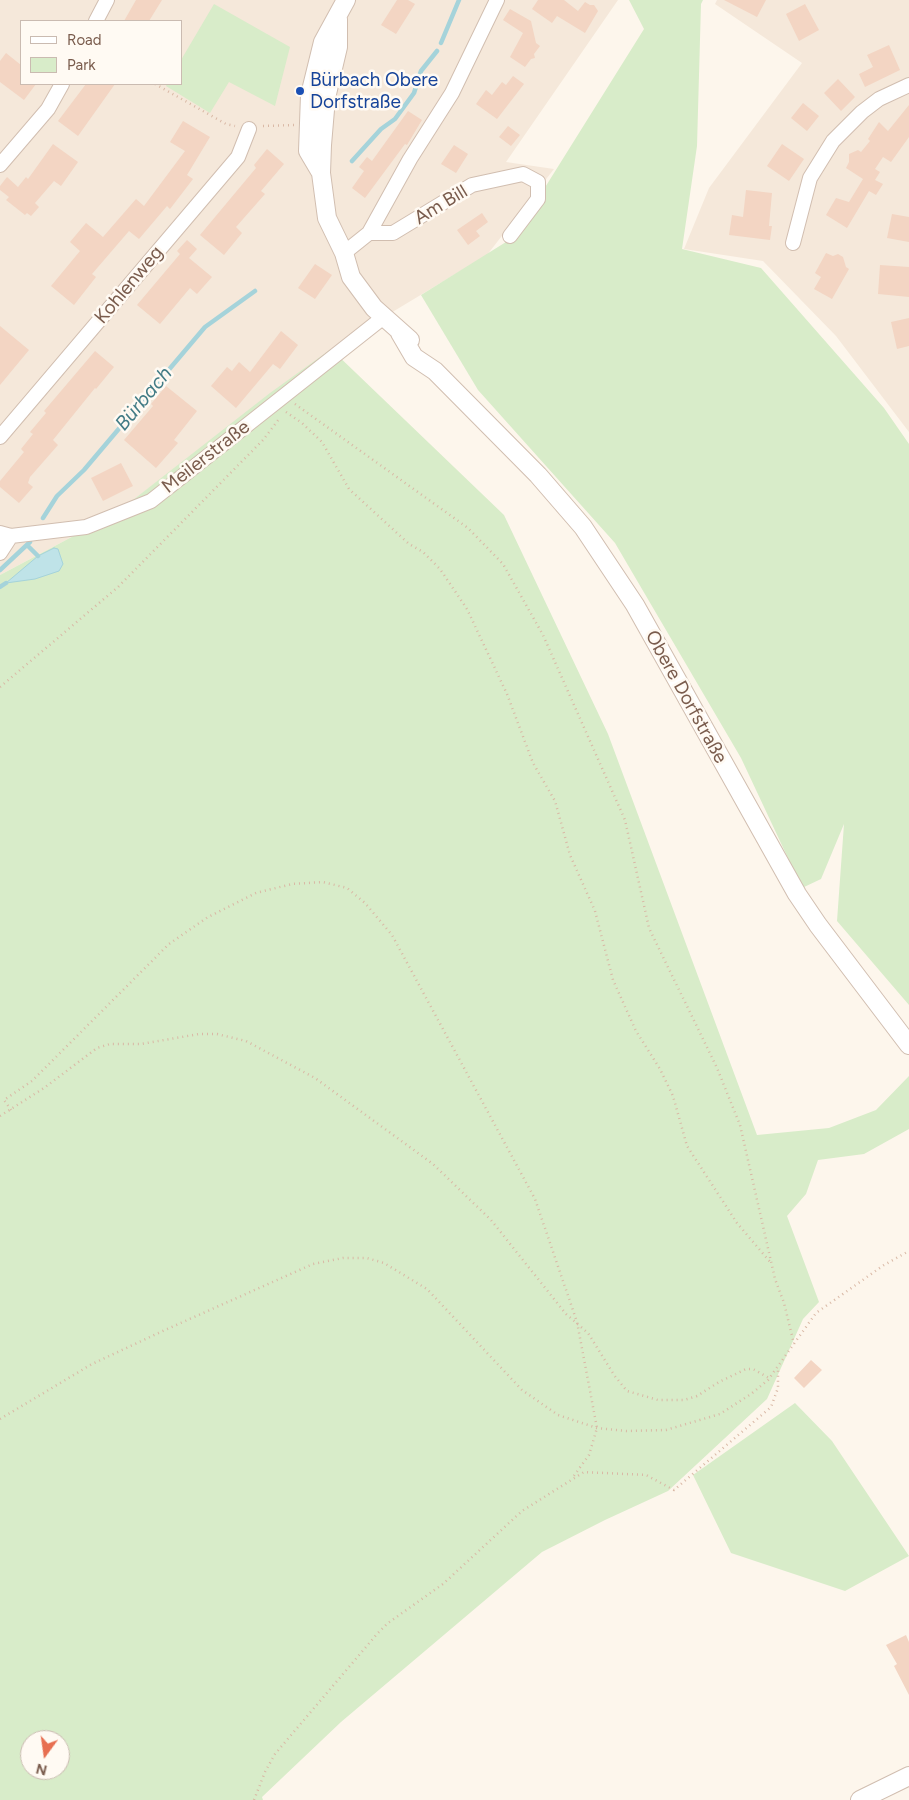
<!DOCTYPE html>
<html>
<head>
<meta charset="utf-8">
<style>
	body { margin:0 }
	#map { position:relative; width:909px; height:1800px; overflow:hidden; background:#fdf6ec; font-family:Figtree,sans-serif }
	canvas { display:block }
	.legend { position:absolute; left:20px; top:20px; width:162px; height:65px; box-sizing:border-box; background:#fffaf3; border:1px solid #cabbb1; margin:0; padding:6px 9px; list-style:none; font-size:15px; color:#7a5c4d }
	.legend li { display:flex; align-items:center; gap:10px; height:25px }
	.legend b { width:25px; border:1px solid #cabbb1 }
	.north { position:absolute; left:20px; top:1730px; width:50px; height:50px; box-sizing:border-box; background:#fffaf3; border:1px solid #cabbb1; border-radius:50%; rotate:194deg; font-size:14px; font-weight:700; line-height:20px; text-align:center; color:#7a5c4d }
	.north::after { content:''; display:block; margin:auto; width:18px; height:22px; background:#e76f51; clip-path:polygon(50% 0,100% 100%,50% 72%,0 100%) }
</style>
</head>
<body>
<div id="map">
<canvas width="909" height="1800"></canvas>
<ul class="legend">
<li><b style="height:6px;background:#fff"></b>Road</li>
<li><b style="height:14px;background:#d8ecc9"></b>Park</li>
</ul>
<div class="north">N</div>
</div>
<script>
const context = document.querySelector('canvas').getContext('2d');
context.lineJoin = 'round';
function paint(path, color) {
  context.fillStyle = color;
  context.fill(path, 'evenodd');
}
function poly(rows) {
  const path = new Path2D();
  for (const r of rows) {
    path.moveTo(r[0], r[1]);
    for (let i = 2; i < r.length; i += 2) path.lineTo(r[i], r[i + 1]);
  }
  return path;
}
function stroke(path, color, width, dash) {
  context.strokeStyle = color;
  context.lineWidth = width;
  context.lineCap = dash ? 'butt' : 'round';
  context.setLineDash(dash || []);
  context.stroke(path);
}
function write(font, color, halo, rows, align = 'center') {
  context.font = font + ' Figtree,sans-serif';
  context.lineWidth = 5;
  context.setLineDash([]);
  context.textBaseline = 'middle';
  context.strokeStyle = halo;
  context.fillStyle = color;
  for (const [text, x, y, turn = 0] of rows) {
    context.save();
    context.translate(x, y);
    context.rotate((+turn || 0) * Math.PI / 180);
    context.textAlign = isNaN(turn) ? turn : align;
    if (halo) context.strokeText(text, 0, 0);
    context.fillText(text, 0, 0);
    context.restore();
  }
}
paint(poly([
	[0,0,618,0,506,162,554,169,487,255,331,349,115,514,0,575],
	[21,21,181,21,181,84,21,84],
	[717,0,909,0,909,432,836,336,763,261,684,249,709,188,802,63,715,4]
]), '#f5e8da');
paint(poly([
	[629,0,703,0,701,4,697,146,682,249,761,268,884,408,909,444,909,1005,837,921,844,824,821,879,802,888,741,758,615,543,478,390,421,295,514,237,644,29],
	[214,4,290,47,275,106,229,82,210,113,166,86,167,84,181,84,181,60],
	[331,349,504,515,608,734,757,1135,829,1128,876,1110,909,1076,909,1129,864,1154,818,1160,806,1194,787,1216,819,1302,803,1319,767,1399,668,1491,605,1520,542,1552,341,1722,262,1797,263,1800,0,1800,0,575,115,514,270,393],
	[30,1740,60,1740,60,1770,30,1770],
	[795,1403,832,1441,909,1556,845,1591,731,1553,693,1475]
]), '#d8ecc9');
const water = poly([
	[54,548,58,549,63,564,59,571,35,579,6,583,38,556,54,548]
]);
paint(water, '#bfe3e8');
stroke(water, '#a5d3da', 1);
stroke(poly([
	[441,43,459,0],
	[352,161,381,129,395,119,414,93,421,71,437,51],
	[43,518,57,496,84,470,205,327,255,291],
	[27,545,38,556],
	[0,570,30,542],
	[0,587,6,583]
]), '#a5d3da', 4.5);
paint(poly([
	[136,0,162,0,149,21,124,21],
	[397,0,408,0,415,4,396,34,381,25],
	[538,0,564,0,578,11,585,2,590,5,594,5,598,11,585,33,557,16,552,23,532,9],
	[724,0,766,0,757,17],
	[805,4,819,30,799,41,786,14],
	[510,9,531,21,536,43,540,46,534,54,535,58,531,59,525,67,510,57,523,33,503,20],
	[889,45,900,70,865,87,859,74,873,67,867,55],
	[6,53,21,65,21,84,36,84,24,100,0,82,0,61],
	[513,76,524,84,497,119,476,104,486,90,492,95,502,82,506,85],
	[838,79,855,97,841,111,824,93],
	[86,84,115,84,78,136,58,121],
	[803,103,819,116,807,131,791,118],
	[909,105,909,137,891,162,883,157,875,169,880,172,875,180,883,184,876,195,869,191,847,228,826,215,836,198,849,202,863,179,846,168,849,162,849,154,858,150,861,152,870,141,868,139,879,122,888,131],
	[408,111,422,120,407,145,405,144,365,198,352,188,364,171,359,167,367,157,372,161],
	[183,121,210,137,187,175,193,179,170,209,167,206,139,239,129,231,92,274,96,277,74,305,51,286,80,251,70,242,86,223,103,237,136,199,144,206,185,151,170,142],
	[508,126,520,135,511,146,499,137],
	[53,144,78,162,61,186,54,181,35,203,39,207,31,216,27,213,25,215,6,200,9,197,0,190,0,186,7,177,18,187,26,177,28,179],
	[782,144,804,159,789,181,767,166],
	[454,145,468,154,456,173,441,164],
	[267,149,284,164,261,191,265,194,236,227,242,233,224,255,200,235,256,168,254,165],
	[746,190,772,193,769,226,772,226,770,240,729,235,732,215,743,217],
	[482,213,488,222,476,231,480,236,468,245,457,230],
	[892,214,909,217,909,242,887,238],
	[187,240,197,249,189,258,212,277,197,294,190,288,160,324,137,305,180,254,177,251],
	[826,253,833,256,838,254,843,257,846,267,849,269,832,299,814,289,821,277,815,273],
	[315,264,332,275,315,299,298,288],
	[880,265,909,267,909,297,878,294],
	[909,318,909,346,897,349,891,322],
	[0,326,29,350,0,385],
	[281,331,298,345,280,369,273,364,236,408,211,386,227,367,232,371,239,362,250,372],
	[95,351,114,367,96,389,95,388,53,440,58,445,30,477,28,483,33,487,19,503,0,487,0,481,24,452,21,449,33,434,30,432,46,413,44,411],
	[166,386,197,411,174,440,178,443,156,468,124,440,153,406,151,404],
	[121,463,133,486,103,501,91,478],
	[811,1360,822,1370,804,1388,794,1378],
	[906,1635,909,1642,909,1695,894,1666,897,1664,886,1645]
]), '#f3d5c3');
const minor = poly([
	[96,21,107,0],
	[0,165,48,109,62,84],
	[369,233,393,233,472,185,523,174,538,182,538,199,510,236],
	[793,243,810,178,833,141,862,112,879,99,909,85],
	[344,253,369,233,410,159,452,93,497,0],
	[0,437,238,157,249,129],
	[0,533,11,536,86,527,151,501,385,316],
	[0,553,11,536]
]);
const tertiary = poly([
	[338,19,338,47,326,98,322,145,321,173,327,218,344,253,351,277,374,308,410,340],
	[321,173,308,151,310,95,323,42,346,0],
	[400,333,414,357,435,371,538,475,583,527,635,605,797,894,818,925,909,1045],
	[860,1800,909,1776]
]);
stroke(minor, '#d1beb0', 16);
stroke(tertiary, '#d1beb0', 20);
stroke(poly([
	[155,84,226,124,235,126],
	[263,126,295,125],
	[295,404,468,528,503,564,543,635,625,820,649,928,717,1068,740,1125,775,1279,784,1303,794,1344],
	[286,412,302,423,322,442,349,489,409,544,423,552,440,569,467,609,507,694,533,763,555,801,570,855,595,911,613,980,636,1031,660,1069,673,1096,687,1146,737,1223,771,1263],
	[0,687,118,587,263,440,279,419],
	[11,1110,4,1100,32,1081,169,944,208,917,256,893,292,884,323,882,347,888,365,903,392,935,535,1199,577,1322,597,1428,589,1455,573,1477],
	[0,1116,44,1088,97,1048,110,1044,141,1044,199,1034,217,1034,246,1041,315,1078,433,1164,491,1220,566,1314,588,1333,614,1375,627,1391,658,1400,684,1400,697,1396,719,1382,746,1369,753,1369,769,1378],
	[0,1419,92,1364,165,1330,313,1264,343,1258,367,1258,384,1263,427,1289,522,1390,558,1415,597,1428,626,1431,666,1430,720,1414,751,1394,768,1380,816,1313,884,1265,909,1251],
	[254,1800,265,1772,275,1754,377,1634,388,1623,443,1584,522,1511,584,1472,646,1475,674,1490,771,1407,778,1388,778,1368]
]), '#d9b8a5', 2.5, [1, 4]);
stroke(minor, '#fff', 14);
stroke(tertiary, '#fff', 18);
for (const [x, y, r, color] of [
	[300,91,5,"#1a4fb4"]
]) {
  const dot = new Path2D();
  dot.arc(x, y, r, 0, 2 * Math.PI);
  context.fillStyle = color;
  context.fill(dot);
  stroke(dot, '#fffaf3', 2);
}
write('19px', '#164399', '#fffaf3', [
	["Bürbach Obere",310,80],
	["Dorfstraße",310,102]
], 'left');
write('19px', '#7a5c4d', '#fffaf3', [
	["Am Bill",441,205,-31],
	["Kohlenweg",129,285,-50],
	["Meilerstraße",206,457,-38],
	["Obere Dorfstraße",686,697,61]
]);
write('italic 20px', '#437c86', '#fffaf3', [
	["Bürbach",144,399,-50]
]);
</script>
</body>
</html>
